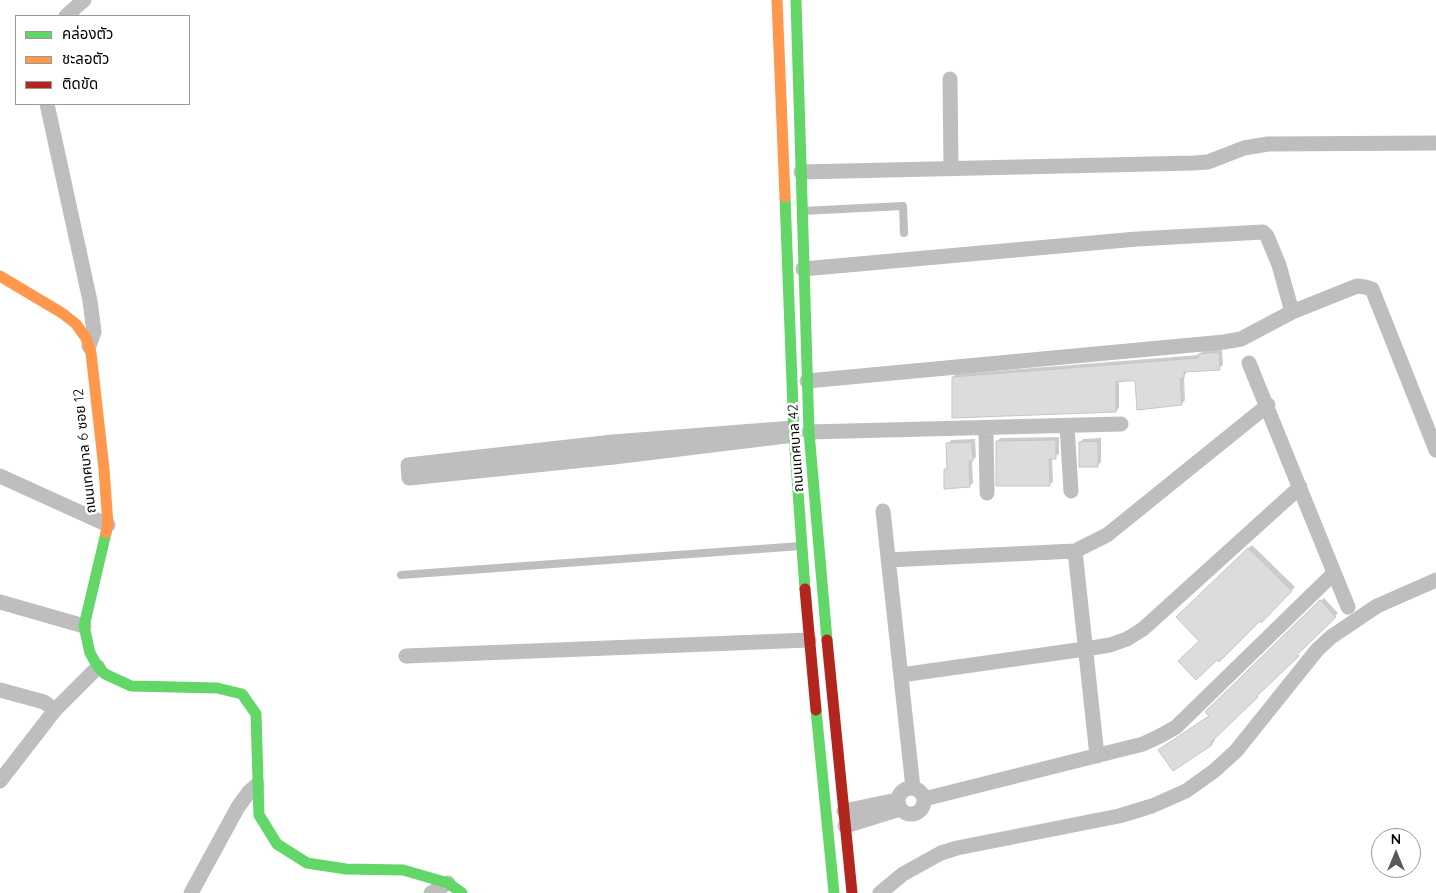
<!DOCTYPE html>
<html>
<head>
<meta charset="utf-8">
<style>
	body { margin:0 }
	#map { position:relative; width:1436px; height:893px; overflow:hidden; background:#fff; font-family:Quicksand,"Noto Sans Thai",sans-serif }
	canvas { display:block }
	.legend { position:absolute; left:15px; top:15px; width:175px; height:90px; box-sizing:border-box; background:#fff; border:1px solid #999; margin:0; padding:6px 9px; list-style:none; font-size:15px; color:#000 }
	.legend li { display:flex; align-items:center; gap:10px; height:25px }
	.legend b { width:25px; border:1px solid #999 }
	.north { position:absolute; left:1371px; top:828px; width:50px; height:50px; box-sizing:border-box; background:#fff; border:1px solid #999; border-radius:50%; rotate:0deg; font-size:14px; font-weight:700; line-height:20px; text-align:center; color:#000 }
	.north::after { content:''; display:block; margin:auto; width:18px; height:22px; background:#595959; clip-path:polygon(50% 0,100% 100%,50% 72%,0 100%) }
</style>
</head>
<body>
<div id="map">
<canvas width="1436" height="893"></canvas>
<ul class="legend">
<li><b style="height:6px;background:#63d668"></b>คล่องตัว</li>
<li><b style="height:6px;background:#ff974d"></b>ชะลอตัว</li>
<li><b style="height:6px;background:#b3261e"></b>ติดขัด</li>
</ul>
<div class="north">N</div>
</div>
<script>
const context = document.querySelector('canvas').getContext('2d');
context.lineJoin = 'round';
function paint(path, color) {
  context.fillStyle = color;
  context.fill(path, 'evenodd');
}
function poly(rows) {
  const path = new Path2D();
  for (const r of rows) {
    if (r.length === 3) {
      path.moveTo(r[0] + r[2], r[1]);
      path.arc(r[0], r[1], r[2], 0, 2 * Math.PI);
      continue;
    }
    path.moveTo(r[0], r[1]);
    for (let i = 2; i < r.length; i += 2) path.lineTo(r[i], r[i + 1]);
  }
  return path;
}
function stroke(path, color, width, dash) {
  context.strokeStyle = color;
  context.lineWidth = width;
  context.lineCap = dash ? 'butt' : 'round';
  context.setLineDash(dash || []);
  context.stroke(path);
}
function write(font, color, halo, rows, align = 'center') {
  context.font = font + ' Quicksand,"Noto Sans Thai",sans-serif';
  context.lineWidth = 5;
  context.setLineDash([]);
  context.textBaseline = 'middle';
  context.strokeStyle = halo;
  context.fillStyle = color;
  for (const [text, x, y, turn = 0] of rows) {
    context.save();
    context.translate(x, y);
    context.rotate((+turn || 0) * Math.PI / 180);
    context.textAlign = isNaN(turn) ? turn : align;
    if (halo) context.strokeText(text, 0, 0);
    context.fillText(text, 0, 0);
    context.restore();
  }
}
paint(poly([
	[1222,349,1223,365,1219,368,1187,371,1184,377,1185,400,1182,404,1137,380,1119,380,1119,408,1116,411,953,377,956,374,1199,355,1202,351],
	[1059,437,1059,454,1052,458,1053,482,1049,485,997,442,1000,438],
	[1101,438,1101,462,1098,465,1080,442,1083,439],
	[975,439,976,457,972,460,973,483,969,486,945,470,949,466,948,444,951,440],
	[1252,545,1295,587,1261,621,1201,641,1178,617],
	[1324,598,1338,613,1213,738,1215,740,1212,744,1174,770,1163,747,1210,715,1207,712]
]), '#0003');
const building = poly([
	[1219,352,1220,370,1184,372,1184,378,1180,379,1182,405,1137,410,1135,381,1126,381,1116,382,1116,412,952,418,952,377,1198,358,1198,354,1219,352],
	[1056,440,1056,459,1049,459,1050,486,996,486,996,441,1056,440],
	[1098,441,1098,467,1079,467,1079,442,1098,441],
	[972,442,973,461,969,461,970,487,944,489,944,469,947,469,946,443,972,442],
	[1248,548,1292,591,1261,623,1260,621,1219,662,1217,660,1196,680,1178,661,1199,641,1176,617,1248,548],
	[1320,600,1336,617,1297,655,1299,656,1257,696,1258,697,1211,742,1212,745,1173,771,1158,750,1209,716,1205,712,1320,600]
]);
paint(building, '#dcdcdc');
stroke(building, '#c5c5c5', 1);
stroke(poly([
	[802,211,903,206,904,233],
	[401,575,801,546]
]), '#bebebe', 8);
stroke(poly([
	[66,16,84,0],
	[950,79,951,168],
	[47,104,90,301,94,332,89,346],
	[801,172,1194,163,1208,162,1244,148,1268,144,1436,143],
	[803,269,1137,239,1263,232,1267,236,1279,265,1292,312],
	[1249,363,1348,607],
	[807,381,1224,342,1241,339,1292,312,1357,286,1365,287,1372,289,1436,450],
	[1067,426,1071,491],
	[793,428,613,442,408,465,409,478,614,457,794,435],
	[986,428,987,493],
	[809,432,1121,424],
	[0,476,108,525],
	[883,511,913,788],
	[1075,551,1097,756],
	[888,560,1075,551,1107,535,1268,405],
	[0,602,84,626],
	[406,656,809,640],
	[901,675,1085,649,1110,645,1127,639,1143,629,1300,487],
	[0,690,44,702,55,710],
	[0,781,55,710,98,667],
	[911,801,13],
	[924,799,1143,744,1160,736,1176,727,1334,573],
	[844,811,897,800],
	[845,826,900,809],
	[191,893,238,807,249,792,257,785],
	[431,893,448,883],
	[880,893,903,874,941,853,957,848,1119,816,1152,806,1186,791,1214,771,1236,751,1317,650,1331,637,1377,606,1436,580]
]), '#bebebe', 15);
stroke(poly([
	[796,0,809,432,827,640],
	[785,197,794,435,805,589],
	[106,533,84,626,90,653,98,667,105,674,131,686,217,688,242,694,256,714,259,815,277,844,307,863,346,869,403,870,448,883,462,893],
	[816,710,834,893]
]), '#63d668', 11);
stroke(poly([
	[777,0,785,197],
	[0,276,62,313,76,324,86,338,91,353,104,469,108,525,106,533]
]), '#ff974d', 11);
stroke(poly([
	[805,589,816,710],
	[827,640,852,893]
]), '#b3261e', 11);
write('14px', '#000', '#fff', [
	["ถนนเทศบาล 42",796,448,-94],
	["ถนนเทศบาล 6 ซอย 12",85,451,-96]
]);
</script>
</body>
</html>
